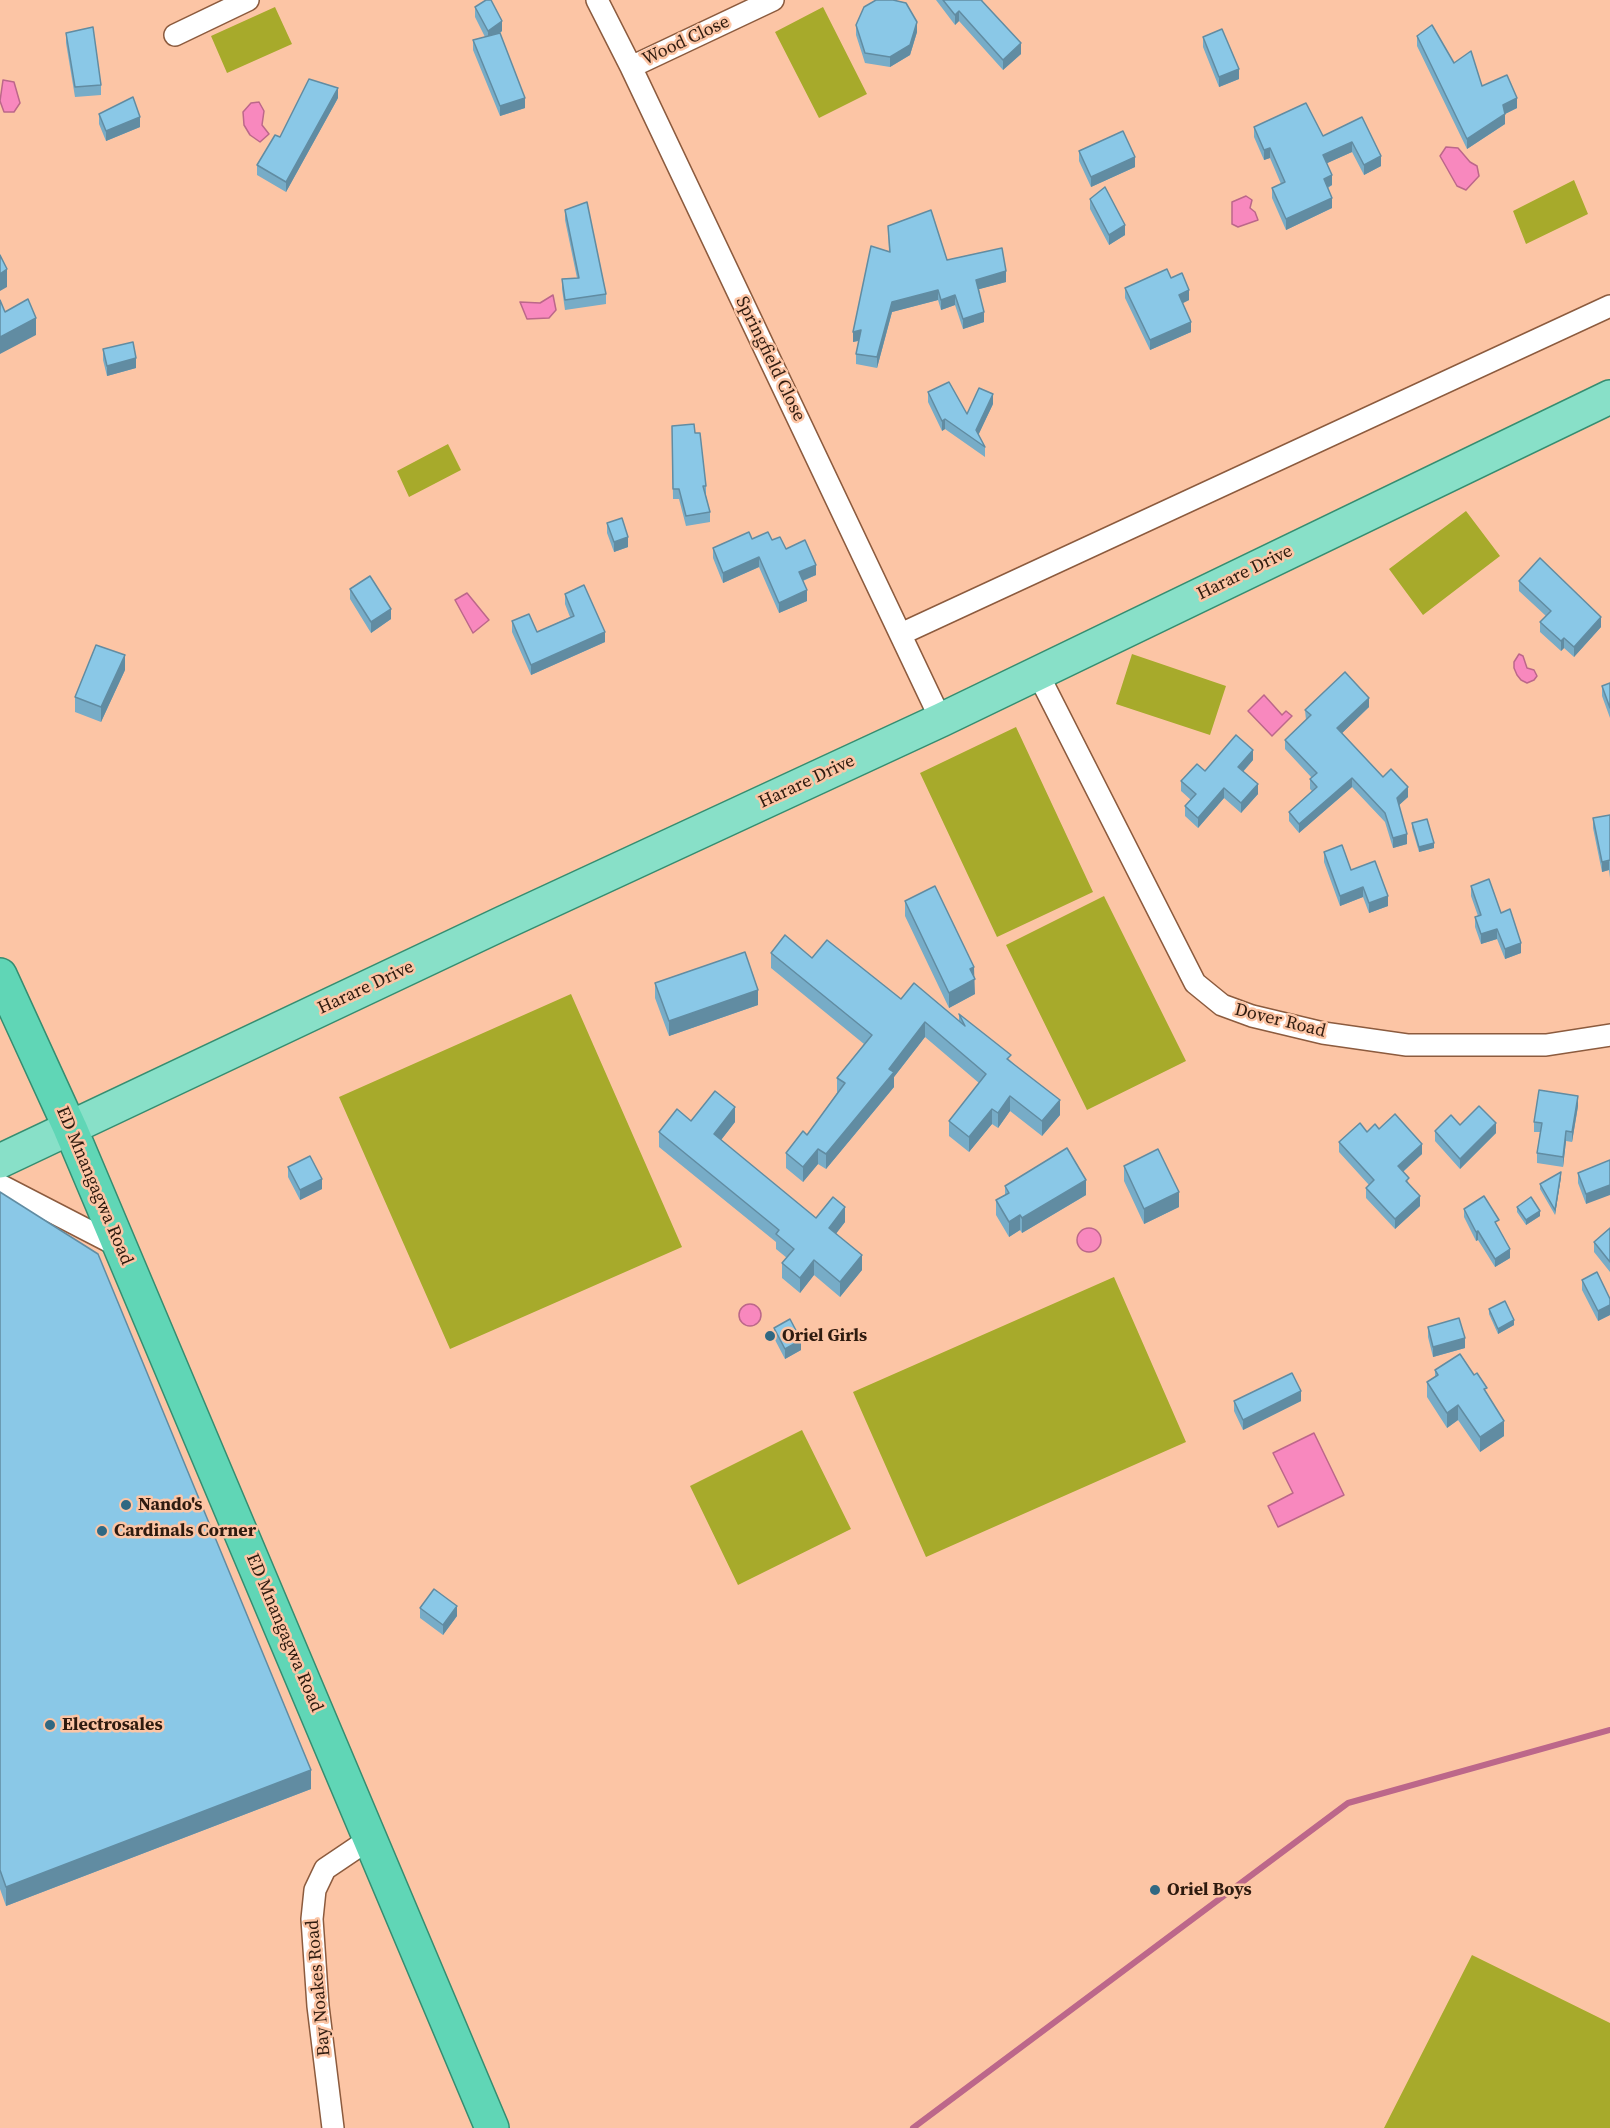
<!DOCTYPE html>
<html>
<head>
<meta charset="utf-8">
<style>
	body { margin:0 }
	canvas { display:block; background:#fcc5a5 }
</style>
</head>
<body>
<canvas width="1610" height="2128"></canvas>
<script>
const context = document.querySelector('canvas').getContext('2d');
context.lineJoin = 'round';
function paint(path, color) {
  context.fillStyle = color;
  context.fill(path, 'evenodd');
}
function poly(rows) {
  const path = new Path2D();
  for (const r of rows) {
    if (r.length === 3) {
      path.moveTo(r[0] + r[2], r[1]);
      path.arc(r[0], r[1], r[2], 0, 2 * Math.PI);
      continue;
    }
    path.moveTo(r[0], r[1]);
    for (let i = 2; i < r.length; i += 2) path.lineTo(r[i], r[i + 1]);
  }
  return path;
}
function stroke(path, color, width, dash) {
  context.strokeStyle = color;
  context.lineWidth = width;
  context.lineCap = dash ? 'butt' : 'round';
  context.setLineDash(dash || []);
  context.stroke(path);
}
function write(font, color, halo, rows, align = 'center') {
  context.font = font + ' "Source Serif 4",serif';
  context.lineWidth = 5;
  context.setLineDash([]);
  context.textBaseline = 'middle';
  context.strokeStyle = halo;
  context.fillStyle = color;
  for (const [text, x, y, turn = 0] of rows) {
    context.save();
    context.translate(x, y);
    context.rotate((+turn || 0) * Math.PI / 180);
    context.textAlign = isNaN(turn) ? turn : align;
    if (halo) context.strokeText(text, 0, 0);
    context.fillText(text, 0, 0);
    context.restore();
  }
}
paint(poly([
	[275,7,292,44,227,73,211,36],
	[823,7,867,94,819,118,775,32],
	[1574,180,1588,214,1526,244,1513,211],
	[448,444,461,470,409,497,397,471],
	[1466,511,1500,556,1423,615,1389,569],
	[1132,654,1226,686,1210,735,1116,704],
	[1016,727,1093,892,997,937,920,773],
	[1104,896,1186,1061,1087,1110,1006,945],
	[571,994,682,1247,450,1349,339,1097],
	[1114,1277,1186,1442,926,1557,853,1392],
	[802,1430,851,1529,738,1585,690,1486],
	[1472,1955,1610,2023,1610,2128,1384,2128]
]), '#a7aa2b');
const water = poly([
	[3,80,14,82,20,103,14,112,4,112,0,101,3,80],
	[259,102,264,111,262,125,269,134,260,142,250,135,244,125,243,112,251,103,259,102],
	[1446,147,1458,148,1470,162,1477,166,1479,176,1466,190,1457,186,1440,156,1446,147],
	[1246,196,1252,200,1250,208,1255,212,1258,220,1238,227,1232,224,1232,202,1246,196],
	[553,295,556,310,549,318,527,319,520,302,540,303,553,295],
	[467,593,489,620,473,633,455,600,467,593],
	[1519,654,1523,656,1527,668,1534,670,1537,676,1534,680,1527,683,1521,680,1517,675,1514,668,1514,662,1519,654],
	[1264,695,1282,715,1286,711,1292,716,1272,736,1248,711,1264,695],
	[1089,1240,12],
	[750,1315,11],
	[1314,1433,1344,1495,1278,1527,1268,1506,1293,1493,1273,1453,1314,1433]
]);
paint(water, '#f888be');
stroke(water, '#bc678a', 1.5);
stroke(poly([
	[913,2128,1348,1803,1610,1730]
]), '#bc678a', 6);
const minor = poly([
	[597,0,631,67,941,720],
	[175,35,248,0],
	[631,67,773,0],
	[901,634,1610,306],
	[1038,674,1195,983,1222,1005,1252,1016,1323,1033,1407,1045,1546,1045,1610,1035],
	[0,1185,120,1247],
	[333,2128,318,2006,312,1919,315,1890,325,1869,371,1838]
]);
const primary = poly([
	[0,1161,503,923,941,720,1610,397]
]);
const trunk = poly([
	[0,975,70,1128,492,2128]
]);
stroke(minor, '#8c5b3e', 24);
stroke(primary, '#358d70', 36);
stroke(trunk, '#358d70', 36);
stroke(minor, '#fff', 21);
stroke(primary, '#88e0c8', 33);
stroke(trunk, '#60d6b6', 33);
paint(poly([
	[936,0,983,0,982,1,1021,54,1003,70,959,21,955,25],
	[475,7,502,31,500,33,525,108,500,116,473,50,473,40,485,37,475,17],
	[856,25,917,32,910,55,890,67,865,63,856,35],
	[66,33,101,85,101,95,75,97,66,43],
	[1417,36,1454,63,1482,86,1517,108,1505,114,1505,124,1467,149,1417,46],
	[1203,37,1239,79,1219,87,1203,47],
	[338,98,286,192,257,175,257,165,280,137],
	[99,114,140,127,106,141,99,124],
	[1362,117,1381,166,1364,175,1352,152,1327,163,1332,185,1328,188,1332,208,1286,230,1272,198,1272,188,1281,184,1270,158,1264,160,1254,137,1254,127,1323,136],
	[1079,151,1135,167,1091,187,1079,161],
	[1090,199,1125,235,1109,245,1090,209],
	[565,210,606,294,606,304,565,310,562,289,562,279,577,278,565,220],
	[888,226,947,260,1006,282,979,289,984,322,963,329,955,305,941,310,938,300,892,312,877,368,856,364,856,354,859,341,853,342,889,252],
	[1171,278,1189,300,1183,303,1191,332,1150,350,1125,298,1125,288],
	[103,349,136,368,107,376,103,360],
	[928,392,967,414,993,404,978,435,985,447,985,457,945,429,942,431,928,402],
	[672,426,695,433,706,486,706,496,710,512,710,522,686,526,679,499,673,499],
	[607,523,628,547,614,552,607,533],
	[752,539,772,540,786,549,816,575,803,581,807,601,779,613,759,567,723,583,713,558,713,548],
	[1519,581,1601,627,1574,657,1564,648,1561,651,1540,632,1540,622,1546,616,1519,591],
	[350,589,391,619,371,633,350,599],
	[565,594,605,642,531,675,512,632,512,621,537,632,570,617,565,604],
	[125,670,101,722,75,712,75,697],
	[1610,683,1610,718,1602,696,1602,686],
	[1369,707,1342,733,1383,777,1408,797,1399,805,1407,844,1393,848,1385,822,1352,787,1299,833,1289,821,1289,812,1312,791,1310,789,1310,779,1312,778,1285,749,1285,740,1306,720,1305,710],
	[1253,760,1243,772,1258,794,1241,813,1224,798,1198,828,1185,816,1185,806,1191,800,1181,791,1181,781,1205,771],
	[1610,815,1610,878,1609,870,1602,872,1593,828,1593,818],
	[1412,823,1434,848,1419,852,1412,828],
	[1324,852,1351,870,1388,906,1369,913,1363,897,1340,906,1324,862],
	[1471,886,1501,913,1521,953,1505,959,1497,939,1481,944,1475,927,1475,917,1478,916,1471,896],
	[905,901,975,994,949,1008,905,916],
	[771,953,812,958,901,999,959,1021,959,1014,1011,1061,1060,1115,1042,1136,1010,1111,998,1128,992,1124,969,1152,949,1136,949,1121,979,1083,925,1037,894,1077,894,1087,826,1169,818,1164,803,1182,786,1168,786,1153,807,1135,837,1093,837,1078,864,1044,771,968],
	[655,983,758,1005,669,1036,655,998],
	[1578,1106,1572,1142,1566,1141,1563,1167,1537,1163,1537,1153,1540,1132,1534,1132,1534,1122],
	[691,1121,735,1122,721,1140,816,1218,845,1222,836,1233,862,1270,840,1297,814,1275,800,1293,782,1278,782,1263,787,1258,776,1249,776,1242,659,1147,659,1132],
	[1460,1125,1496,1133,1460,1169,1435,1141,1435,1131],
	[1367,1132,1422,1154,1403,1172,1420,1206,1395,1229,1366,1198,1366,1188,1369,1185,1339,1152,1339,1142],
	[1610,1160,1586,1204,1578,1183,1578,1173],
	[1124,1166,1179,1207,1144,1224,1124,1181],
	[288,1167,322,1189,300,1200,288,1177],
	[1561,1177,1555,1215,1540,1189,1540,1184],
	[1005,1186,1086,1195,1022,1233,1020,1230,1009,1237,996,1215,996,1200,1005,1195],
	[0,1192,311,1789,6,1906,0,1889],
	[1517,1207,1540,1216,1526,1225,1517,1212],
	[1464,1209,1499,1228,1510,1258,1495,1267,1478,1240,1476,1241,1464,1217],
	[1610,1228,1610,1272,1594,1252,1594,1242],
	[1582,1280,1610,1299,1610,1315,1598,1321,1582,1290],
	[1489,1309,1514,1325,1498,1334,1489,1314],
	[1428,1327,1465,1348,1433,1357,1428,1337],
	[774,1328,801,1350,785,1359,774,1338],
	[1435,1370,1487,1394,1504,1436,1480,1452,1458,1420,1447,1428,1427,1397,1427,1382,1435,1377],
	[1234,1401,1301,1401,1243,1430,1234,1411],
	[420,1608,457,1616,443,1635,420,1618]
]), '#77acc7');
paint(poly([
	[959,11,959,21,955,25,955,15],
	[502,21,502,31,488,41,488,31],
	[917,22,917,32,910,55,890,67,890,57],
	[1021,43,1021,54,1003,70,1003,60],
	[1239,69,1239,79,1219,87,1219,77],
	[338,88,338,98,286,192,286,182],
	[525,98,525,108,500,116,500,106],
	[1517,98,1517,108,1505,114,1505,124,1467,149,1467,139,1503,105],
	[140,117,140,127,106,141,106,131],
	[1352,142,1352,152,1323,165,1323,155],
	[1270,148,1270,158,1264,160,1264,150],
	[1381,156,1381,166,1364,175,1364,165],
	[1135,157,1135,167,1091,187,1091,177],
	[1332,175,1332,185,1324,189,1324,179],
	[1332,198,1332,208,1286,230,1286,219],
	[1125,225,1125,235,1109,245,1109,235],
	[7,269,7,287,0,291,0,274],
	[1006,271,1006,282,976,290,976,280],
	[938,290,938,300,892,312,877,368,877,357,892,302],
	[1189,290,1189,300,1179,305,1179,295],
	[955,295,955,305,941,310,941,300],
	[984,312,984,322,963,329,963,319],
	[36,318,36,335,0,354,0,337],
	[1191,322,1191,332,1150,350,1150,340],
	[861,330,861,340,853,342,853,332],
	[136,358,136,368,107,376,107,366],
	[993,394,993,404,976,440,976,430],
	[945,419,945,429,942,431,942,421],
	[628,537,628,547,614,552,614,542],
	[759,557,759,567,723,583,723,573],
	[816,565,816,575,799,582,799,572],
	[807,590,807,601,779,613,779,603],
	[391,609,391,619,371,633,371,622],
	[1601,617,1601,627,1574,657,1574,647],
	[605,632,605,642,531,675,531,665],
	[1564,638,1564,648,1561,651,1561,641],
	[125,655,125,670,101,722,101,707],
	[1369,698,1369,707,1337,738,1337,728],
	[1253,750,1253,760,1238,777,1238,767],
	[1352,778,1352,787,1299,833,1299,824],
	[1258,784,1258,794,1241,813,1241,803],
	[1408,787,1408,797,1397,807,1397,798],
	[1224,788,1224,798,1198,828,1198,818],
	[1407,834,1407,844,1393,848,1393,838],
	[1434,843,1434,848,1419,852,1419,847],
	[1609,861,1609,870,1602,872,1602,862],
	[1363,887,1363,897,1340,906,1340,896],
	[1388,896,1388,906,1369,913,1369,903],
	[1497,929,1497,939,1481,944,1481,934],
	[1521,943,1521,953,1505,959,1505,949],
	[974,967,975,994,949,1008,949,993,970,969],
	[758,990,758,1005,669,1036,669,1021],
	[925,1022,925,1037,894,1077,894,1087,826,1169,826,1154,889,1069],
	[1010,1096,1010,1111,998,1128,998,1113],
	[1578,1096,1578,1106,1572,1142,1572,1132],
	[1060,1100,1060,1115,1042,1136,1042,1121],
	[735,1107,735,1122,714,1149,714,1134],
	[992,1109,992,1124,969,1152,969,1137],
	[1496,1123,1496,1133,1460,1169,1460,1159],
	[1566,1131,1566,1141,1563,1167,1563,1157],
	[1422,1144,1422,1154,1398,1176,1398,1166],
	[818,1149,818,1164,803,1182,803,1167],
	[1561,1172,1561,1177,1555,1215,1555,1210],
	[322,1179,322,1189,300,1200,300,1190],
	[1086,1180,1086,1195,1022,1233,1022,1218],
	[1610,1185,1610,1195,1586,1204,1586,1194],
	[1179,1192,1179,1207,1144,1224,1144,1209],
	[1420,1196,1420,1206,1395,1229,1395,1219],
	[845,1207,845,1222,829,1243,829,1228],
	[1540,1211,1540,1216,1526,1225,1526,1220],
	[1020,1215,1020,1230,1009,1237,1009,1222],
	[1478,1231,1478,1240,1476,1241,1476,1232],
	[1510,1249,1510,1258,1495,1267,1495,1259],
	[862,1255,862,1270,840,1297,840,1282],
	[814,1260,814,1275,800,1293,800,1278],
	[1610,1305,1610,1315,1598,1321,1598,1311],
	[1514,1320,1514,1325,1498,1334,1498,1329],
	[1465,1338,1465,1348,1433,1357,1433,1347],
	[801,1340,801,1350,785,1359,785,1349],
	[1301,1391,1301,1401,1243,1430,1243,1420],
	[1458,1405,1458,1420,1447,1428,1447,1413],
	[1504,1421,1504,1436,1480,1452,1480,1437],
	[457,1606,457,1616,443,1635,443,1625],
	[311,1770,311,1789,6,1906,6,1887]
]), '#618ca2');
const building = poly([
	[486,0,491,0,502,21,488,31,475,7,486,0],
	[876,0,893,0,906,3,917,22,910,45,890,57,865,53,856,25,864,7,876,0],
	[943,0,981,0,1021,43,1003,60,959,11,955,15,943,0],
	[1432,25,1454,63,1471,51,1482,86,1507,75,1517,98,1503,105,1505,114,1467,139,1417,36,1432,25],
	[93,27,101,85,75,87,66,33,93,27],
	[1222,29,1239,69,1219,77,1203,37,1222,29],
	[500,33,525,98,500,106,473,40,500,33],
	[309,79,338,88,286,182,257,165,275,135,280,137,309,79],
	[133,97,140,117,106,131,99,114,133,97],
	[1306,103,1323,136,1362,117,1381,156,1364,165,1352,142,1323,155,1332,175,1324,179,1332,198,1286,219,1272,188,1285,182,1270,148,1264,150,1254,127,1306,103],
	[1123,131,1135,157,1091,177,1079,151,1123,131],
	[1105,187,1125,225,1109,235,1090,199,1105,187],
	[587,202,606,294,565,300,562,279,579,278,565,210,587,202],
	[931,210,947,260,1002,248,1006,271,976,280,984,312,963,319,955,295,941,300,938,290,892,302,877,357,856,354,861,330,853,332,871,246,890,252,888,226,931,210],
	[0,255,7,269,0,274,0,255],
	[1167,269,1171,278,1182,273,1189,290,1179,295,1191,322,1150,340,1125,288,1167,269],
	[28,299,36,318,0,337,0,300,5,312,28,299],
	[133,342,136,358,107,366,103,349,133,342],
	[949,382,967,414,979,388,993,394,976,430,985,447,945,419,942,421,928,392,949,382],
	[694,424,695,433,700,433,706,486,703,486,710,512,686,516,679,489,673,489,672,426,694,424],
	[622,518,628,537,614,542,607,523,622,518],
	[749,532,752,539,768,532,772,540,780,537,786,549,805,540,816,565,799,572,807,590,779,603,759,557,723,573,713,548,749,532],
	[1540,558,1601,617,1574,647,1564,638,1561,641,1540,622,1551,611,1519,581,1540,558],
	[370,576,391,609,371,622,350,589,370,576],
	[584,585,605,632,531,665,512,621,529,614,537,632,574,616,565,594,584,585],
	[96,645,125,655,101,707,75,697,96,645],
	[1345,672,1369,698,1337,728,1383,777,1391,769,1408,787,1397,798,1407,834,1393,838,1385,813,1352,778,1299,824,1289,812,1317,787,1310,779,1317,773,1285,740,1311,715,1305,710,1345,672],
	[1610,683,1610,708,1602,686,1610,683],
	[1236,735,1253,750,1238,767,1258,784,1241,803,1224,788,1198,818,1185,806,1196,794,1181,781,1197,764,1205,771,1236,735],
	[1610,815,1610,860,1602,862,1593,818,1610,815],
	[1427,819,1434,843,1419,847,1412,823,1427,819],
	[1342,845,1351,870,1375,861,1388,896,1369,903,1363,887,1340,896,1324,852,1342,845],
	[1489,879,1501,913,1510,909,1521,943,1505,949,1497,929,1481,934,1475,917,1481,915,1471,886,1489,879],
	[935,886,974,967,970,969,975,979,949,993,905,901,935,886],
	[785,935,812,958,827,940,901,999,914,983,965,1026,959,1014,1011,1055,1007,1059,1060,1100,1042,1121,1010,1096,998,1113,992,1109,969,1137,949,1121,986,1074,925,1022,889,1069,894,1072,826,1154,818,1149,803,1167,786,1153,803,1131,807,1135,845,1083,837,1078,872,1035,771,953,785,935],
	[745,952,758,990,669,1021,655,983,745,952],
	[1539,1090,1578,1096,1572,1132,1566,1131,1563,1157,1537,1153,1542,1123,1534,1122,1539,1090],
	[715,1091,735,1107,714,1134,816,1218,833,1197,845,1207,829,1228,862,1255,840,1282,814,1260,800,1278,782,1263,794,1249,776,1234,779,1230,659,1132,677,1109,691,1121,715,1091],
	[1479,1106,1496,1123,1460,1159,1435,1131,1451,1115,1460,1125,1479,1106],
	[1395,1114,1422,1144,1398,1166,1409,1178,1406,1181,1420,1196,1395,1219,1366,1188,1374,1180,1339,1142,1360,1123,1367,1132,1375,1124,1379,1129,1395,1114],
	[1067,1148,1086,1180,1022,1218,1020,1215,1009,1222,996,1200,1009,1193,1005,1186,1067,1148],
	[1158,1149,1179,1192,1144,1209,1124,1166,1158,1149],
	[310,1156,322,1179,300,1190,288,1167,310,1156],
	[1610,1160,1610,1185,1586,1194,1578,1173,1610,1160],
	[1561,1172,1555,1210,1540,1184,1561,1172],
	[0,1192,98,1254,311,1770,6,1887,0,1870,0,1192],
	[1484,1196,1499,1220,1495,1222,1510,1249,1495,1259,1478,1231,1476,1232,1464,1209,1484,1196],
	[1531,1197,1540,1211,1526,1220,1517,1207,1531,1197],
	[1610,1228,1610,1262,1594,1242,1610,1228],
	[1597,1272,1610,1299,1610,1305,1598,1311,1582,1280,1597,1272],
	[1505,1301,1514,1320,1498,1329,1489,1309,1505,1301],
	[1459,1318,1465,1338,1433,1347,1428,1327,1459,1318],
	[790,1319,801,1340,785,1349,774,1328,790,1319],
	[1460,1354,1474,1375,1477,1373,1487,1388,1484,1389,1504,1421,1480,1437,1458,1405,1447,1413,1427,1382,1438,1375,1435,1370,1460,1354],
	[1292,1373,1301,1391,1243,1420,1234,1401,1292,1373],
	[434,1589,457,1606,443,1625,420,1608,434,1589]
]);
paint(building, '#8ac8e7');
stroke(building, '#618ca2', 1.5);
for (const [x, y, r, color] of [
	[770,1336,6,"#306882"],
	[126,1505,6,"#306882"],
	[102,1531,6,"#306882"],
	[50,1725,6,"#306882"],
	[1155,1890,6,"#306882"]
]) {
  const dot = new Path2D();
  dot.arc(x, y, r, 0, 2 * Math.PI);
  context.fillStyle = color;
  context.fill(dot);
  stroke(dot, '#fcc5a5', 2);
}
write('18px', '#2f1b0f', '#fcc5a5', [
	["Wood Close",686,41,-25],
	["Springfield Close",770,359,64],
	["Harare Drive",1245,573,-26],
	["Harare Drive",807,782,-25],
	["Harare Drive",366,988,-25],
	["Dover Road",1280,1021,14],
	["ED Mnangagwa Road",94,1186,67],
	["ED Mnangagwa Road",284,1633,67],
	["Bay Noakes Road",319,1988,-95]
]);
write('bold 18px', '#2f1b0f', '#fcc5a5', [
	["Oriel Girls",782,1336],
	["Nando's",138,1505],
	["Cardinals Corner",114,1531],
	["Electrosales",62,1725],
	["Oriel Boys",1167,1890]
], 'left');
</script>
</body>
</html>
